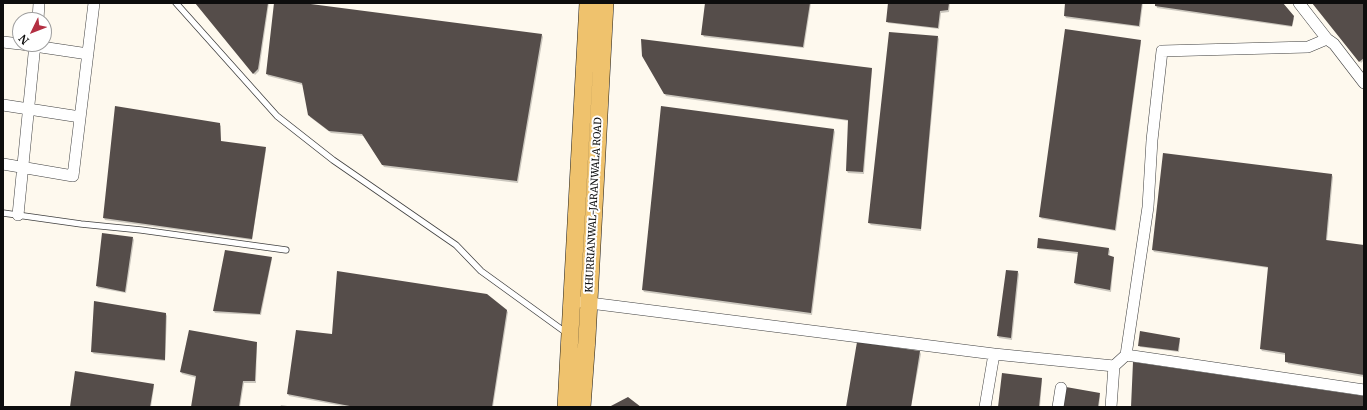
<!DOCTYPE html>
<html>
<head>
<meta charset="utf-8">
<style>
	body { margin:0 }
	#map { position:relative; width:1367px; height:410px; overflow:hidden; background:#fef9ee; font-family:Merriweather,serif }
	canvas { display:block }
	.frame { position:absolute; inset:0; border:4px solid #0d0d0d; pointer-events:none }
	.north { position:absolute; left:12px; top:12px; width:40px; height:40px; box-sizing:border-box; background:#fff; border:1px solid #9e9e9e; border-radius:50%; rotate:227deg; font-size:11px; font-weight:700; line-height:16px; text-align:center; color:#0d0d0d }
	.north::after { content:''; display:block; margin:auto; width:14px; height:18px; background:#b32f42; clip-path:polygon(50% 0,100% 100%,50% 72%,0 100%) }
</style>
</head>
<body>
<div id="map">
<canvas width="1367" height="410"></canvas>
<div class="frame"></div>
<div class="north">N</div>
</div>
<script>
const context = document.querySelector('canvas').getContext('2d');
context.lineJoin = 'round';
function paint(path, color) {
  context.fillStyle = color;
  context.fill(path, 'evenodd');
}
function poly(rows) {
  const path = new Path2D();
  for (const r of rows) {
    path.moveTo(r[0], r[1]);
    for (let i = 2; i < r.length; i += 2) path.lineTo(r[i], r[i + 1]);
  }
  return path;
}
function stroke(path, color, width, dash) {
  context.strokeStyle = color;
  context.lineWidth = width;
  context.lineCap = dash ? 'butt' : 'round';
  context.setLineDash(dash || []);
  context.stroke(path);
}
function write(font, color, halo, rows, align = 'center') {
  context.font = font + ' Merriweather,serif';
  context.lineWidth = 4;
  context.setLineDash([]);
  context.textBaseline = 'middle';
  context.strokeStyle = halo;
  context.fillStyle = color;
  for (const [text, x, y, turn = 0] of rows) {
    context.save();
    context.translate(x, y);
    context.rotate((+turn || 0) * Math.PI / 180);
    context.textAlign = isNaN(turn) ? turn : align;
    if (halo) context.strokeText(text, 0, 0);
    context.fillText(text, 0, 0);
    context.restore();
  }
}
paint(poly([
	[196,3,269,3,259,71,255,75],
	[275,3,296,3,542,35,543,37,518,183,384,167,364,136,331,133,310,117,303,85,268,76,267,74],
	[706,3,811,3,804,48,704,37,703,35],
	[889,3,950,3,949,12,941,13,939,29,888,23,887,21],
	[1066,3,1143,3,1140,27,1066,18,1065,16],
	[1156,3,1282,3,1294,19,1292,27,1157,8],
	[1313,3,1364,3,1364,60,1361,63],
	[938,37,939,39,921,231,871,225,869,223],
	[1140,41,1141,43,1116,231,1042,219,1040,217],
	[643,55,871,68,872,70,864,174,848,173,847,171,849,121,666,96],
	[662,107,834,130,835,132,812,315,644,292,643,290],
	[219,124,221,126,221,142,265,148,266,150,252,240,105,220,104,218],
	[1332,175,1333,177,1327,241,1364,246,1364,377,1288,364,1286,355,1262,351,1261,349,1269,268,1154,252,1153,250],
	[133,238,134,240,126,293,98,288,97,286],
	[1038,247,1109,249,1110,251,1109,257,1113,258,1114,259,1111,292,1076,285,1075,283,1078,254,1039,249],
	[271,257,272,259,261,315,215,313,214,311],
	[1018,272,1019,274,1012,340,999,338,998,336],
	[506,310,508,312,493,407,348,407,289,396,288,394,333,336],
	[166,314,167,316,165,361,94,354,92,352],
	[1179,339,1180,341,1179,352,1140,347,1139,345],
	[256,343,257,345,256,383,244,383,240,407,192,407,197,378,182,374,181,372],
	[920,352,921,354,911,407,847,407],
	[1041,379,1042,381,1040,407,999,407],
	[153,385,154,387,151,407,71,407],
	[1099,394,1100,396,1099,407,1064,407],
	[281,405,294,407,280,407]
]), '#0003');
paint(poly([
	[195,3,268,3,258,69,253,74],
	[274,3,303,3,542,34,517,181,382,165,362,134,329,131,308,115,302,83,266,74],
	[705,3,810,3,803,47,701,35],
	[888,3,949,3,948,10,940,11,938,28,886,22],
	[1065,3,1142,3,1139,26,1064,16],
	[1155,3,1283,3,1294,16,1292,26,1155,6],
	[1312,3,1364,3,1364,58,1359,62],
	[1065,29,1141,40,1115,230,1039,217],
	[889,32,938,36,921,229,868,223],
	[641,39,872,68,863,172,846,171,848,120,664,94,642,56],
	[115,106,220,123,221,141,266,147,252,239,103,218],
	[661,106,834,129,811,313,642,290],
	[1163,153,1332,174,1326,240,1364,245,1364,375,1285,362,1285,353,1260,349,1268,267,1152,250],
	[102,233,133,237,125,292,96,286],
	[1038,238,1109,248,1108,255,1114,257,1110,290,1074,283,1078,252,1037,248],
	[225,250,272,257,260,314,213,311],
	[1006,270,1018,271,1011,338,997,336],
	[337,271,487,294,507,310,492,407,355,407,287,394,296,330,332,334],
	[94,301,166,313,165,360,91,352],
	[189,330,257,342,255,381,243,381,239,407,191,407,196,376,180,372],
	[1140,331,1180,338,1178,351,1138,346],
	[857,342,920,351,911,407,846,407],
	[1133,362,1364,396,1364,407,1131,407],
	[75,371,154,384,150,407,70,407],
	[1002,373,1042,378,1039,407,998,407],
	[1066,387,1100,393,1098,407,1063,407],
	[628,397,641,407,609,407]
]), '#554d4a');
const service = poly([
	[176,3,277,116,333,160,456,245,481,271,568,334],
	[3,213,81,224,141,230,286,250]
]);
const minor = poly([
	[1299,3,1327,39,1334,44,1364,83],
	[38,20,39,3],
	[3,42,20,44],
	[21,44,88,54],
	[3,105,80,117],
	[3,164,73,176,94,3],
	[18,215,35,44],
	[582,302,994,354,1114,366],
	[1126,355,1148,207,1152,140,1162,51,1308,47,1327,39],
	[985,407,994,354],
	[1058,407,1061,388],
	[1111,407,1114,366,1126,355,1364,390]
]);
const primary = poly([
	[566,407,588,3],
	[582,407,587,338,605,3]
]);
stroke(service, '#404040', 7);
stroke(minor, '#404040', 12);
stroke(primary, '#1e1e1e', 18);
stroke(service, '#fff', 5.5);
stroke(minor, '#fff', 11);
stroke(primary, '#efc26d', 17);
write('10px', '#0d0d0d', '#fff', [
	["KHURRIANWAL-JARANWALA ROAD",594,205,-87]
]);
</script>
</body>
</html>
